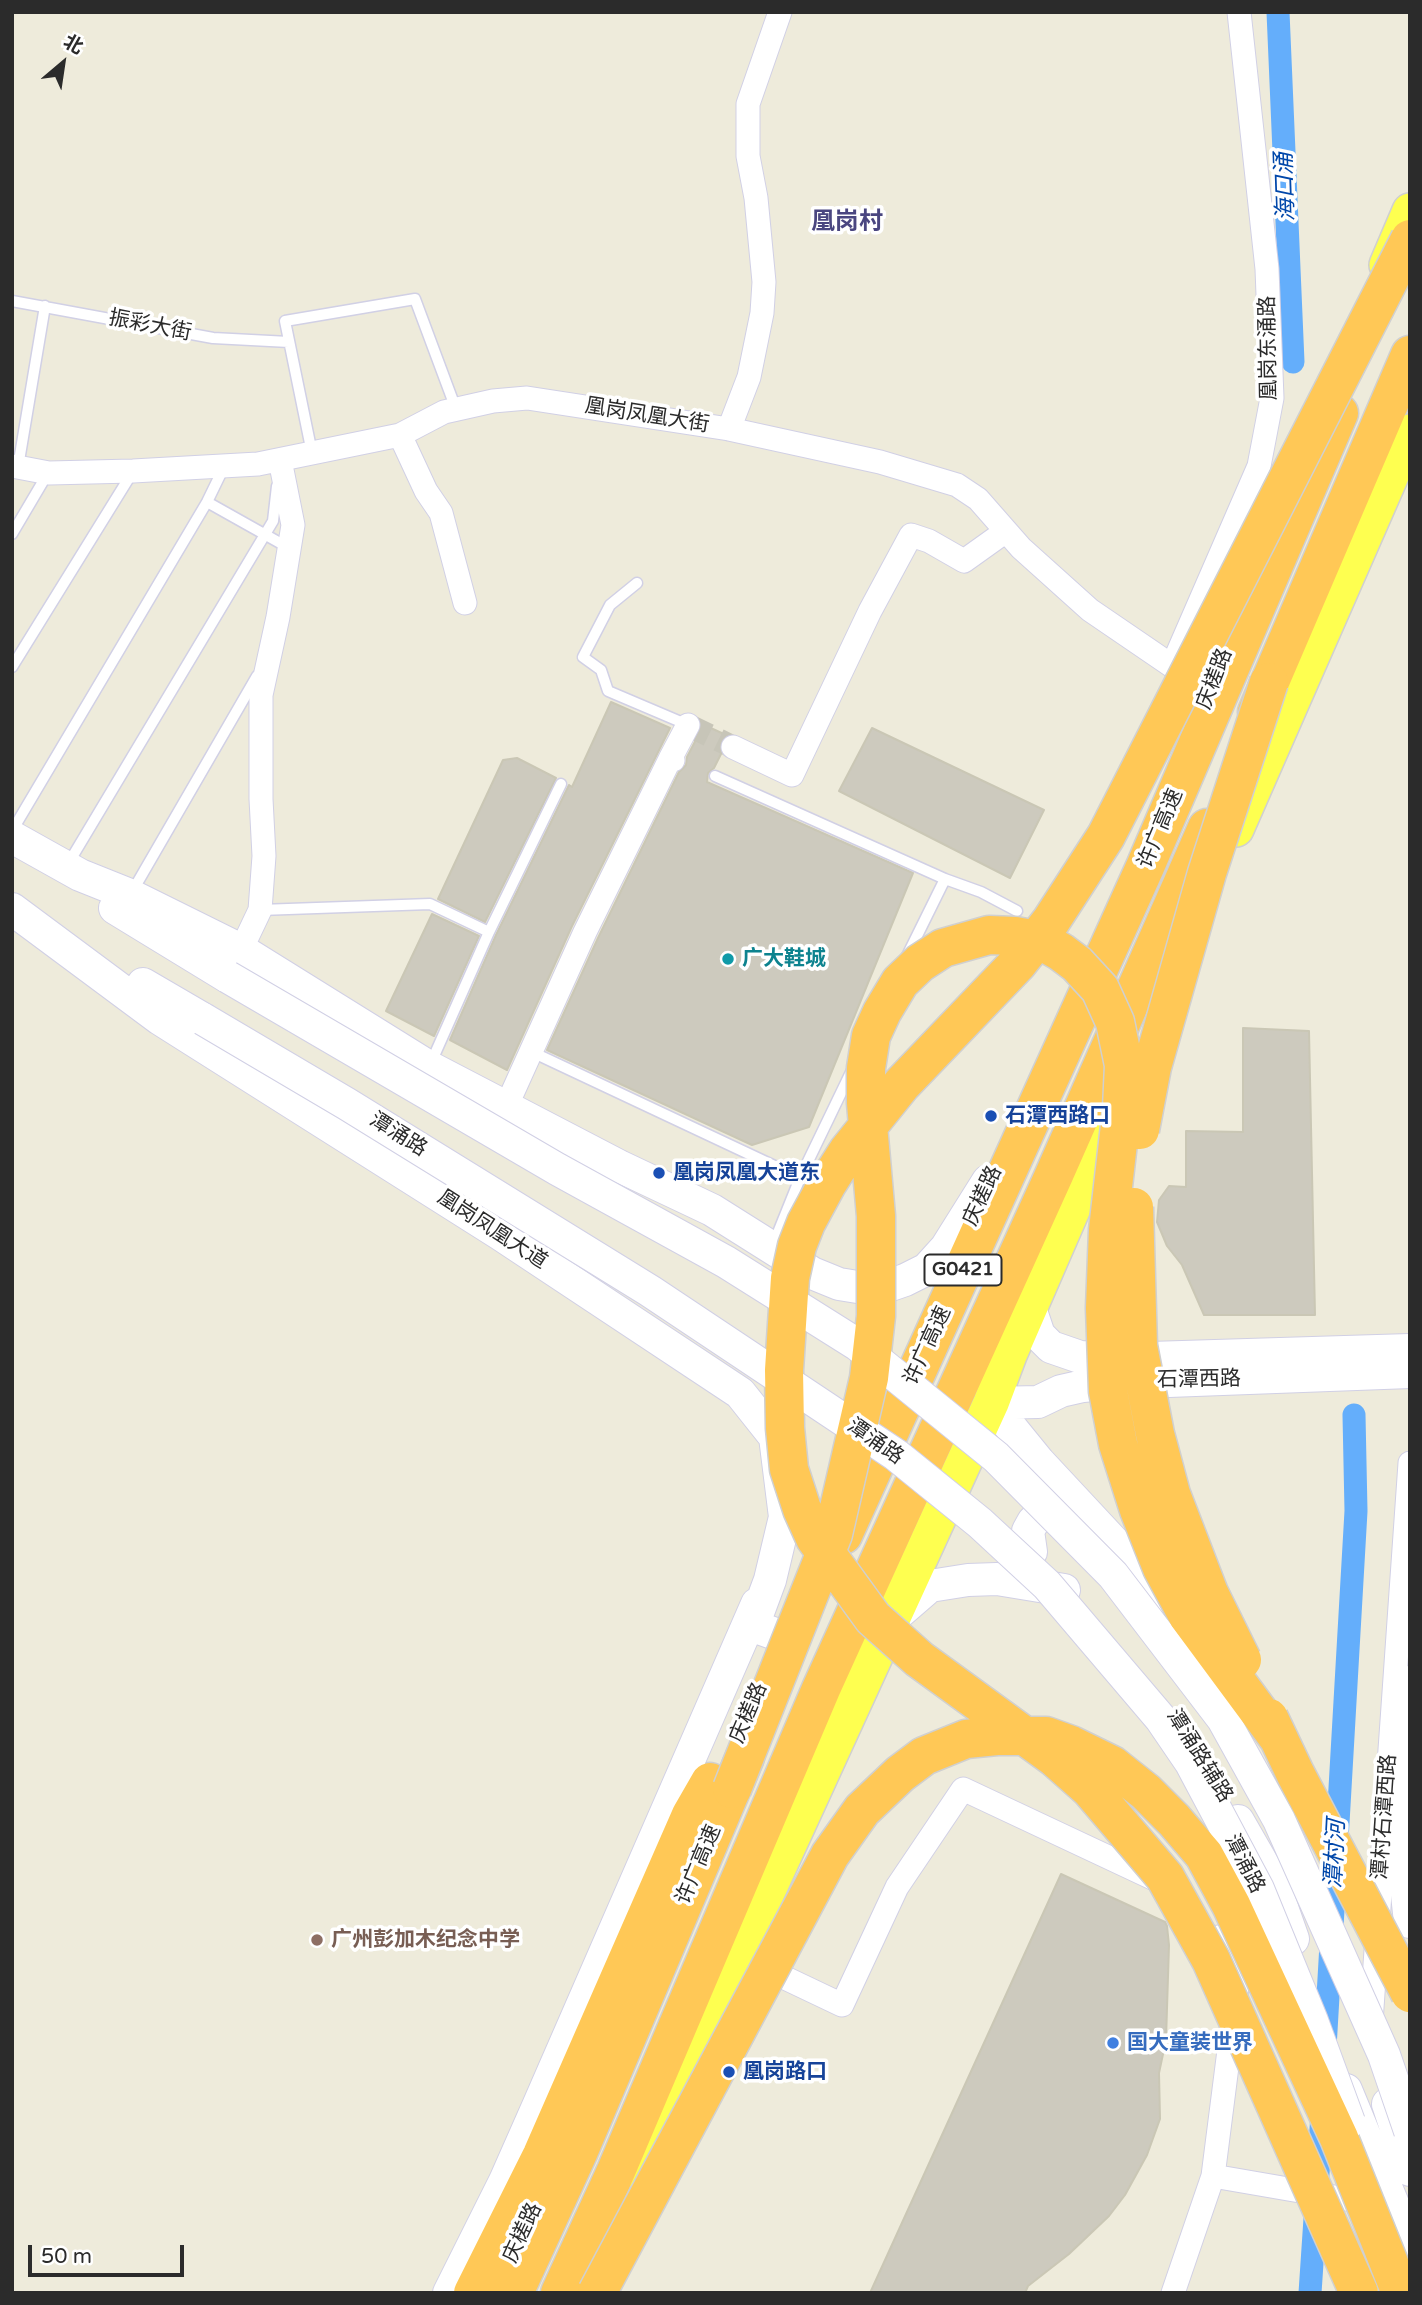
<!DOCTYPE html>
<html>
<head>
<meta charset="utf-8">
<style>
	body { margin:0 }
	#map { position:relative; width:1422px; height:2305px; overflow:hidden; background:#eeebdb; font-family:"Varela Round","Noto Sans SC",sans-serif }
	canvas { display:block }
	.frame { position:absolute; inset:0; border:14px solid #2b2b2b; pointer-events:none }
	.north { position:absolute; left:28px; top:28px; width:70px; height:70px; -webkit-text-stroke:5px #fff; paint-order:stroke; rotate:29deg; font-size:19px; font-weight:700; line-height:28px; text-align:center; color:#2b2b2b }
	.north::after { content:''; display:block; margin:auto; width:24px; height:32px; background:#2b2b2b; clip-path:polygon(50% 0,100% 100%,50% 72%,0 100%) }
	.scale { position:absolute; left:28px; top:2245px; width:156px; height:32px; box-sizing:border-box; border:4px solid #2b2b2b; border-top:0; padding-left:9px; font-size:21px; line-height:24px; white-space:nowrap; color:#2b2b2b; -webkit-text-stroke:5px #fff; paint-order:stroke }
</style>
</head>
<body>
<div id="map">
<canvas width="1422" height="2305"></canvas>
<div class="frame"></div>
<div class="north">北</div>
<div class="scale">50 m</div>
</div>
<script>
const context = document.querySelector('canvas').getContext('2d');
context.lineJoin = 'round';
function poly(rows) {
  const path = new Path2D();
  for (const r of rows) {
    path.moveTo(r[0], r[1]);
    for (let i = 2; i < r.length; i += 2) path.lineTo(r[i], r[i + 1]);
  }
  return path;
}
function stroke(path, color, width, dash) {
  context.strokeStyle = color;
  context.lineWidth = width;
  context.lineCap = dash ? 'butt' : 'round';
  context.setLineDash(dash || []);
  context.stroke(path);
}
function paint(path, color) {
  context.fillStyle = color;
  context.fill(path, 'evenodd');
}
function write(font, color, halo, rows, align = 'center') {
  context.font = font + ' "Varela Round","Noto Sans SC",sans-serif';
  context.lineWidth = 7;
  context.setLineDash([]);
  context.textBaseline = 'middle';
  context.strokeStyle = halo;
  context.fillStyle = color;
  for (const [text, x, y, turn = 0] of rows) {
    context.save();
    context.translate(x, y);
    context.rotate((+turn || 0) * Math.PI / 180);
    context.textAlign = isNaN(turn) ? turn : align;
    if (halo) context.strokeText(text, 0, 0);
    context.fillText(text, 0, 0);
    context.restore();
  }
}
stroke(poly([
	[1278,12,1293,362],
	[1325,2048,1356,1511,1354,1415],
	[1310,2293,1322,2114]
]), '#64aefb', 23);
const building = poly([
	[611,702,670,728,572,926,507,1070,450,1040,496,935,569,785,572,787,611,702],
	[702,724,726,735,720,742,721,754,714,768,708,773,707,782,913,873,809,1127,752,1145,547,1050,598,938,679,772,686,765,687,757,700,732,702,724],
	[872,728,1044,810,1010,878,839,791,872,728],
	[517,758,556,778,485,922,438,899,503,760,517,758],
	[432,914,479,936,434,1036,386,1011,432,914],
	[1243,1028,1309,1031,1315,1315,1204,1315,1182,1265,1167,1246,1157,1222,1159,1200,1169,1186,1186,1187,1186,1131,1243,1132,1243,1028],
	[1061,1874,1165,1922,1167,1926,1169,1945,1166,2040,1159,2073,1160,2119,1147,2155,1125,2195,1109,2216,1069,2254,1028,2286,1025,2293,870,2293,1061,1874]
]);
paint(building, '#cdcabe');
stroke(building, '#cac7b5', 2);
stroke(poly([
	[688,725,733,747]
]), '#c7c5b8', 23, [23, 11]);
const lane = poly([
	[12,301,213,338,289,342],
	[312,453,285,321,415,299,456,409],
	[18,467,45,306],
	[207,502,289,548],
	[12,534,48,473],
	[637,583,610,605,583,657,601,670,608,691,688,725],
	[12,667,132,473],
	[715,776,945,879,981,892,1017,911],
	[12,831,207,502,225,465],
	[68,864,273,521,277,486],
	[132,892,257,676],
	[260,910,430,904,489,932],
	[907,956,945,879],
	[532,1052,800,1178],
	[430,1065,489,932,561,784],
	[773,1245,800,1178,853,1068]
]);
const street = poly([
	[729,429,749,377,762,313,764,282,756,198,748,156,748,104,780,12],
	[400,435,426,491,441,513,465,603],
	[12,466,49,473,133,471,258,464,400,435,444,412,493,401,527,398,729,429,880,462,957,485,978,499,1021,548,1090,610,1197,683],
	[1172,666,1259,466,1272,398,1267,269,1239,12],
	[733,747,792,775,870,611,911,535,929,541,964,561,1006,531],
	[670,759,688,725],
	[241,950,260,910,264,856,261,799,261,695,278,617,293,525,280,460],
	[506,1107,585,932,670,759,673,760],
	[760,1966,842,2005,897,1887,963,1789,1161,1882],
	[1371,2022,1410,1463],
	[1213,2176,1346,2199,1371,2191],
	[1173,2293,1213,2176,1239,1972,1218,1937]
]);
const secondary = poly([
	[12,837,80,875,130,895,241,950,429,1067,619,1166,712,1210,812,1273,839,1284,876,1290,905,1280,927,1269,946,1248,988,1181],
	[115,908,228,977],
	[12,909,160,1019,500,1234,740,1393,775,1437,785,1517,770,1580,753,1626,781,1636],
	[143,984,203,1019],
	[1030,1308,1039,1335,1051,1347,1080,1357,1150,1358,1410,1350],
	[991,1403,1039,1462,1149,1580,1168,1608],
	[991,1403,1038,1402,1061,1391,1083,1386,1115,1383,1410,1372],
	[1031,1552,1028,1531,1033,1522,1043,1513,1056,1508,1075,1512],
	[893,1618,930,1586,968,1580,997,1579,1064,1590],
	[1410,1682,1402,1848,1410,1922],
	[1238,1821,1273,1882,1293,1939],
	[1346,2090,1410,2245],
	[1388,2104,1410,2170],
	[449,2293,505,2181,539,2104,757,1604]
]);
const primary = poly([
	[1387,265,1410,211],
	[1236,829,1410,432],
	[643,2174,732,1969,991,1403,1009,1355,1116,1109]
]);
const highway = poly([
	[1257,712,1410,355],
	[843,1535,1145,867,1339,413],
	[473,2293,542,2155,691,1815,710,1782],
	[514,2293,578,2153,745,1757],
	[560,2293,616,2171,821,1689,1054,1175,1207,828]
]);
stroke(lane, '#d1d0e5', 13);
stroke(street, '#d1d0e5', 25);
stroke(secondary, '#d1d0e5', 34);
stroke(primary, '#d0d0d0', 38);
stroke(highway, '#d0d0d0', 41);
stroke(lane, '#fff', 10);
stroke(street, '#fff', 23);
stroke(secondary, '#fff', 32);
stroke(primary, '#feff50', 35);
stroke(highway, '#ffc856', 38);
const secondaryBridge = poly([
	[228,977,557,1169,726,1262,858,1345,996,1457,1113,1575,1223,1719,1279,1820,1384,2055,1410,2131],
	[203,1019,347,1104,650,1291,896,1455,980,1523,1047,1585,1161,1719,1191,1763,1258,1889,1312,2021,1349,2122]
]);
const highwayBridge = poly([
	[1140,1130,1152,1067,1207,873,1269,682],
	[1134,1207,1138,1346,1155,1434,1171,1494,1209,1593,1242,1660],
	[1269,1718,1295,1773,1410,1993],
	[732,1789,833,1534,869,1378,876,1316,876,1216,866,1103,866,1068,871,1036,882,1012,900,982,920,963,943,948,989,935,1015,936,1042,941,1061,952,1077,964,1100,989,1115,1022,1124,1065,1122,1108,1108,1230,1105,1308,1108,1391,1118,1444,1139,1510,1162,1568,1188,1616,1279,1739],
	[597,2293,830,1855,862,1810,900,1774,924,1756,966,1739,997,1736,1046,1736,1071,1745,1112,1765,1146,1792,1174,1820,1204,1855,1231,1905,1339,2138,1401,2293],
	[1359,2293,1211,1960,1165,1877,1090,1789,1055,1758,919,1659,873,1618,815,1538,802,1509,789,1469,785,1428,784,1370,790,1278,797,1246,806,1223,827,1184,848,1151,902,1084,1018,963,1051,921,1106,836,1410,239]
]);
stroke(secondaryBridge, '#d1d0e5', 34, []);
stroke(highwayBridge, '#d0d0d0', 41, []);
stroke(secondaryBridge, '#fff', 32);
stroke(highwayBridge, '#ffc856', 38);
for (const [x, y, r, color] of [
	[728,959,7,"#0f9aa8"],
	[991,1116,7,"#1a4fb4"],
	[659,1173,7,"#1a4fb4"],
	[317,1940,7,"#8d6e63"],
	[1113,2043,7,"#3f7fe0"],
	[729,2072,7,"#1a4fb4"]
]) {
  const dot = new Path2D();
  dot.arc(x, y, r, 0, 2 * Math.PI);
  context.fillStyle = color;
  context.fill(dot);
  stroke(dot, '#fff', 2.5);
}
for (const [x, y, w] of [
	[963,1270,77]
]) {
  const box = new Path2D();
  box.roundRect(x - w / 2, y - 15.5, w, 31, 5);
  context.fillStyle = '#fff';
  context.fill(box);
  stroke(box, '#2b2b2b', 2);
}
write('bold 19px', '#2b2b2b', null, [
	["G0421",963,1270]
]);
write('21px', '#2b2b2b', '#fff', [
	["振彩大街",150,326,11],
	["凰岗东涌路",1269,348,-91],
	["凰岗凤凰大街",647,416,9],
	["庆槎路",1215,679,-69],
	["许广高速",1161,829,-67],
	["潭涌路",398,1135,32],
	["庆槎路",983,1196,-65],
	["凰岗凤凰大道",492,1230,33],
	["许广高速",928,1346,-65],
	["石潭西路",1199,1380,-1],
	["潭涌路",875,1442,35],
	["庆槎路",749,1713,-67],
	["潭涌路辅路",1199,1756,58],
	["潭村石潭西路",1385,1817,-86],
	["潭涌路",1244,1864,63],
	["许广高速",699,1865,-67],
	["庆槎路",523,2233,-65]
]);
write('bold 21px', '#0d838f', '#fff', [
	["广大鞋城",742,959]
], 'left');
write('bold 21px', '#164399', '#fff', [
	["石潭西路口",1005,1116],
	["凰岗凤凰大道东",673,1173],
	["凰岗路口",743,2072]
], 'left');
write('bold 21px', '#785e54', '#fff', [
	["广州彭加木纪念中学",331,1940]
], 'left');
write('bold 21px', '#366cbe', '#fff', [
	["国大童装世界",1127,2043]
], 'left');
write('italic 23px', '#0047aa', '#fff', [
	["海口涌",1286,187,-92],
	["潭村河",1336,1854,-87]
]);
write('bold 24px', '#4a4680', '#fff', [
	["凰岗村",847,223]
]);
</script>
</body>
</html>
